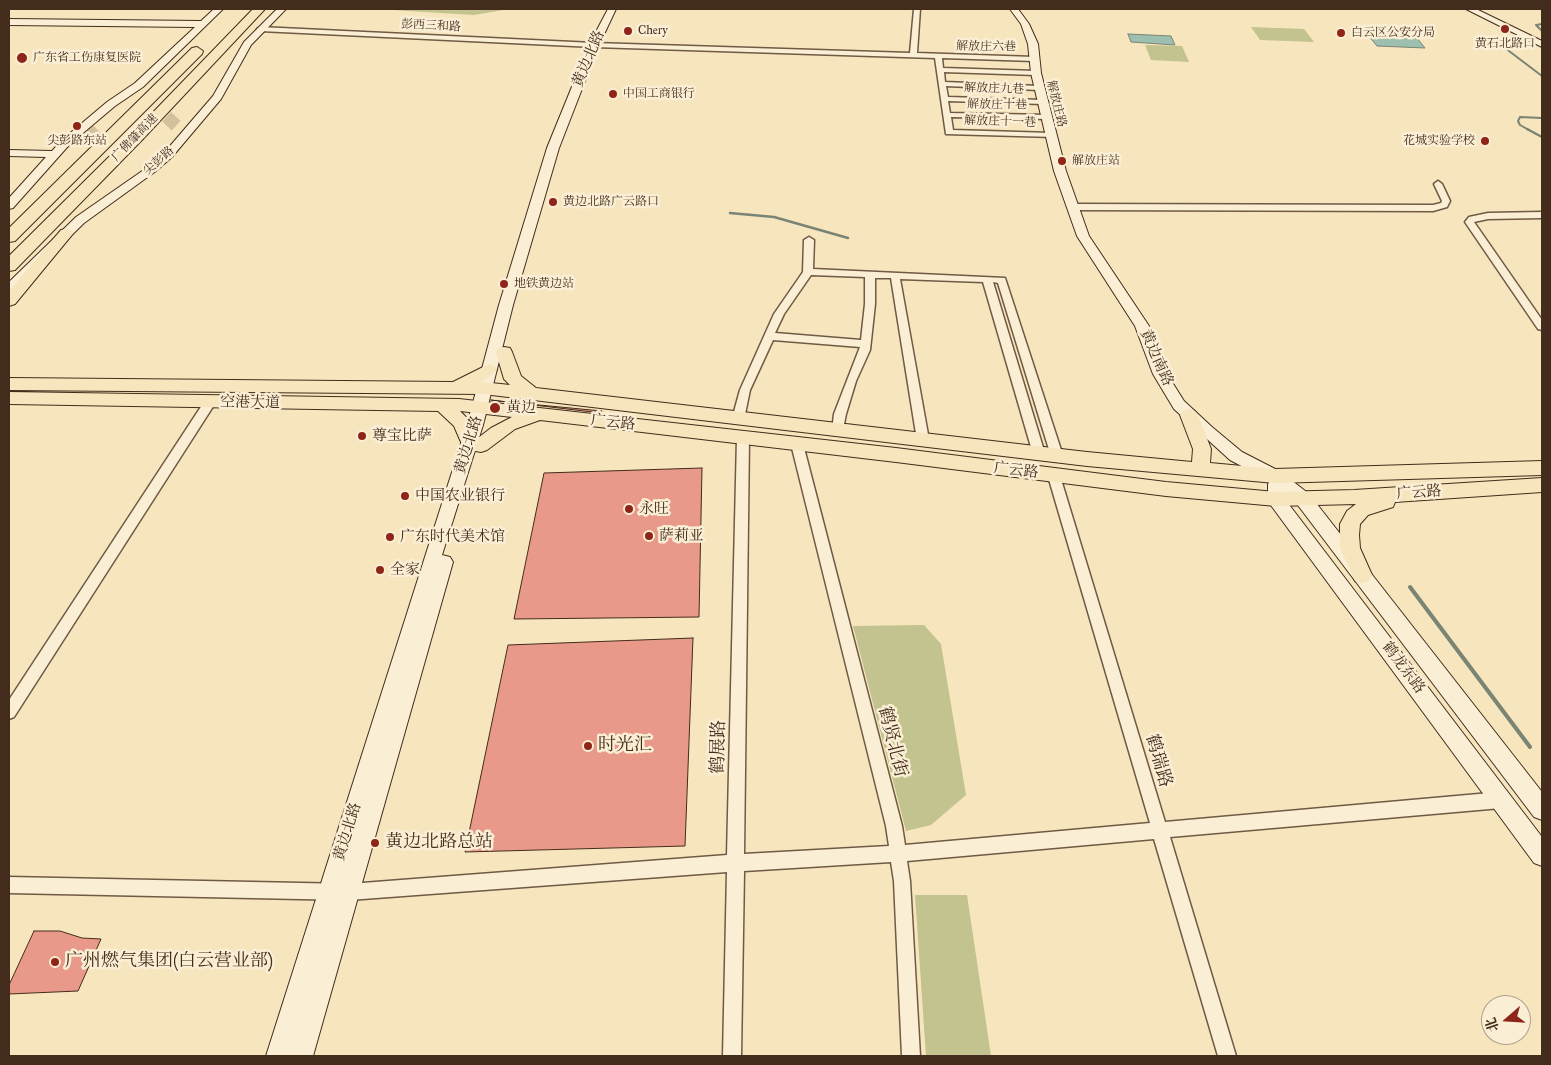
<!DOCTYPE html>
<html>
<head>
<meta charset="utf-8">
<style>
	body { margin:0 }
	#map { position:relative; width:1551px; height:1065px; overflow:hidden; background:#f7e5be; font-family:"IM FELL Great Primer","Noto Serif SC",serif }
	canvas { display:block }
	.frame { position:absolute; inset:0; border:10px solid #432c1b; pointer-events:none }
	.north { position:absolute; left:1481px; top:995px; width:50px; height:50px; box-sizing:border-box; background:#faeed5; border:1px solid #b1a08b; border-radius:50%; rotate:251deg; font-size:14px; font-weight:700; line-height:20px; text-align:center; color:#432c1b }
	.north::after { content:''; display:block; margin:auto; width:18px; height:22px; background:#8f2418; clip-path:polygon(50% 0,100% 100%,50% 72%,0 100%) }
</style>
</head>
<body>
<div id="map">
<canvas width="1551" height="1065"></canvas>
<div class="frame"></div>
<div class="north">北</div>
</div>
<script>
const context = document.querySelector('canvas').getContext('2d');
context.lineJoin = 'round';
function paint(path, color) {
  context.fillStyle = color;
  context.fill(path, 'evenodd');
}
function poly(rows) {
  const path = new Path2D();
  for (const r of rows) {
    path.moveTo(r[0], r[1]);
    for (let i = 2; i < r.length; i += 2) path.lineTo(r[i], r[i + 1]);
  }
  return path;
}
function stroke(path, color, width, dash) {
  context.strokeStyle = color;
  context.lineWidth = width;
  context.lineCap = dash ? 'butt' : 'round';
  context.setLineDash(dash || []);
  context.stroke(path);
}
function write(font, color, halo, rows, align = 'center') {
  context.font = font + ' "IM FELL Great Primer","Noto Serif SC",serif';
  context.lineWidth = 5;
  context.setLineDash([]);
  context.textBaseline = 'middle';
  context.strokeStyle = halo;
  context.fillStyle = color;
  for (const [text, x, y, turn = 0] of rows) {
    context.save();
    context.translate(x, y);
    context.rotate((+turn || 0) * Math.PI / 180);
    context.textAlign = isNaN(turn) ? turn : align;
    if (halo) context.strokeText(text, 0, 0);
    context.fillText(text, 0, 0);
    context.restore();
  }
}
paint(poly([
	[376,9,509,9,474,15],
	[1251,27,1304,29,1314,42,1260,40],
	[1145,45,1182,46,1189,62,1151,60],
	[924,625,941,644,966,795,931,825,906,831,853,626],
	[915,895,967,895,991,1056,926,1056]
]), '#c2c38e');
const water = poly([
	[1128,34,1171,36,1175,45,1131,42,1128,34],
	[1369,36,1417,38,1425,48,1377,46,1369,36]
]);
paint(water, '#9dbfb0');
stroke(water, '#798474', 1);
stroke(poly([
	[1542,24,1536,25,1542,31],
	[1522,44,1505,48,1542,76],
	[1529,130,1520,125,1518,121,1520,117,1542,118]
]), '#798474', 2);
stroke(poly([
	[1527,129,1542,137],
	[730,213,774,217,848,238]
]), '#798474', 2.5);
stroke(poly([
	[1410,587,1530,747]
]), '#798474', 4);
const building = poly([
	[491,400,497,401,602,411,601,413,491,400],
	[702,468,699,617,514,619,544,473,702,468],
	[693,638,685,846,465,852,508,645,693,638],
	[34,931,60,931,82,938,101,939,78,991,9,994,9,985,34,931]
]);
paint(building, '#e9998a');
stroke(building, '#432c1b', 1);
stroke(poly([
	[167,126,178,114]
]), '#d3c09d', 13, [13, 6]);
stroke(poly([
	[87,142,100,129]
]), '#d3c09d', 16, [16, 8]);
const street = poly([
	[914,9,920,9,917,53,1034,57,1037,59,1034,61,942,58,943,68,1036,71,1040,73,1036,75,944,72,945,82,1039,86,1043,88,1039,90,946,86,948,97,1043,100,1047,102,1043,104,948,101,950,113,1047,115,1051,117,1047,119,951,117,953,130,1051,133,1054,133,1054,137,946,134,935,58,594,47,260,31,257,29,260,27,594,43,910,53,914,9],
	[1438,181,1442,184,1450,201,1447,207,1433,211,1073,210,1069,207,1073,204,1433,205,1441,203,1442,201,1434,184,1438,181],
	[1542,212,1542,218,1488,219,1474,222,1542,320,1542,330,1538,329,1465,222,1469,217,1488,213,1542,212],
	[809,237,814,240,813,269,1005,278,1063,456,1061,459,1053,459,1051,456,998,283,993,282,1045,454,1043,457,1035,457,1033,454,983,282,900,279,929,440,927,443,919,443,917,440,891,278,875,278,875,304,870,350,856,381,846,414,842,434,838,435,832,431,834,414,860,347,773,340,750,390,744,419,738,423,734,422,732,419,740,390,774,314,803,272,804,240,809,237],
	[811,275,865,277,865,304,861,340,775,333,784,314,811,275],
	[210,398,215,402,214,405,14,717,9,719,9,700,206,399,210,398],
	[743,434,749,438,744,854,889,846,886,826,791,444,797,440,803,444,902,826,905,845,1150,823,1048,476,1054,472,1060,476,1165,822,1501,792,1507,795,1509,800,1507,805,1501,808,1170,837,1236,1056,1218,1056,1154,839,907,861,910,881,920,1056,902,1056,894,881,891,862,744,871,741,1056,723,1056,727,872,349,900,9,893,9,877,349,884,727,855,737,438,743,434]
]);
const secondary = poly([
	[214,9,223,9,143,87,115,106,70,144,13,208,9,209,9,198,46,157,9,156,9,150,52,151,62,140,107,102,135,83,195,27,9,25,9,19,201,21,214,9],
	[277,9,286,9,251,45,221,99,172,157,156,171,84,223,14,292,9,293,9,282,76,217,148,167,164,153,213,96,244,42,277,9],
	[608,9,616,9,599,45,559,148,513,305,483,425,442,555,450,557,453,562,313,1056,266,1056,467,425,499,305,547,148,589,45,608,9],
	[1010,9,1018,9,1029,24,1038,44,1041,73,1066,171,1089,236,1149,326,1167,374,1184,401,1212,427,1242,452,1281,472,1309,494,1542,792,1542,820,1534,817,1297,504,1284,493,1284,498,1542,837,1542,866,1534,863,1270,504,1268,499,1268,484,1270,481,1230,460,1174,409,1153,374,1135,326,1077,236,1054,171,1031,73,1028,44,1021,24,1010,9],
	[1466,9,1476,9,1542,41,1542,47,1466,9]
]);
const primary = poly([
	[66,229,71,230,73,233,71,236,15,304,9,306,9,291,61,230,66,229],
	[504,347,510,348,512,352,521,376,536,388,1087,452,1192,462,1193,449,1180,415,1183,411,1189,409,1195,411,1198,415,1211,449,1210,463,1275,469,1542,461,1542,475,1275,483,1087,466,483,394,9,390,9,378,453,382,489,364,495,366,497,370,482,382,510,385,504,379,496,352,498,348,504,347],
	[9,392,459,399,896,448,1166,482,1276,492,1354,490,1542,478,1542,492,1395,502,1393,507,1368,515,1360,524,1359,535,1360,548,1372,575,1369,581,1362,583,1355,581,1340,548,1340,524,1347,511,1356,504,1276,506,1166,496,896,462,540,420,515,429,487,450,481,452,464,449,454,426,438,411,9,404,9,392],
	[460,411,512,417,491,428,478,438,467,418,460,411]
]);
const highway = poly([
	[253,9,265,9,142,140,15,270,9,271,9,256,132,134,253,9],
	[197,47,203,51,202,54,15,241,9,242,9,228,192,48,197,47]
]);
stroke(street, '#705a44', 3);
stroke(secondary, '#432c1b', 2);
stroke(primary, '#432c1b', 2);
stroke(highway, '#432c1b', 2);
paint(street, '#faeed5');
paint(secondary, '#faeed5');
paint(primary, '#f7e5be');
paint(highway, '#f7e5be');
for (const [x, y, r, color] of [
	[1505,29,5,"#8f2418"],
	[628,31,5,"#8f2418"],
	[1341,33,5,"#8f2418"],
	[22,58,6,"#8f2418"],
	[613,94,5,"#8f2418"],
	[77,126,5,"#8f2418"],
	[1485,141,5,"#8f2418"],
	[1062,161,5,"#8f2418"],
	[553,202,5,"#8f2418"],
	[504,284,5,"#8f2418"],
	[495,408,6,"#8f2418"],
	[362,436,5,"#8f2418"],
	[405,496,5,"#8f2418"],
	[629,509,5,"#8f2418"],
	[649,536,5,"#8f2418"],
	[390,537,5,"#8f2418"],
	[380,570,5,"#8f2418"],
	[588,746,5,"#8f2418"],
	[375,843,5,"#8f2418"],
	[55,962,5,"#8f2418"]
]) {
  const dot = new Path2D();
  dot.arc(x, y, r, 0, 2 * Math.PI);
  context.fillStyle = color;
  context.fill(dot);
  stroke(dot, '#faeed5', 2);
}
write('12px', '#432c1b', '#faeed5', [
	["彭西三和路",431,26,3],
	["解放庄六巷",986,47,1],
	["解放庄九巷",994,89,2],
	["解放庄路",1056,104,76],
	["解放庄十巷",997,105,1],
	["解放庄十一巷",1000,122,2],
	["广佛肇高速",135,138,-46],
	["尖彭路",159,161,-42]
]);
write('12px', '#432c1b', '#faeed5', [
	["Chery",638,31],
	["白云区公安分局",1351,33],
	["黄石北路口",1505,44,"center"],
	["广东省工伤康复医院",33,58],
	["中国工商银行",623,94],
	["尖彭路东站",77,141,"center"],
	["花城实验学校",1475,141,"right"],
	["解放庄站",1072,161],
	["黄边北路广云路口",563,202],
	["地铁黄边站",514,284]
], 'left');
write('15px', '#432c1b', '#faeed5', [
	["黄边北路",589,59,-67],
	["黄边南路",1156,358,66],
	["空港大道",250,403,1],
	["广云路",613,423,6],
	["黄边北路",469,445,-73],
	["广云路",1016,471,7],
	["广云路",1419,493,-4],
	["鹤龙东路",1403,668,53],
	["黄边北路",348,832,-73]
]);
write('15px', '#432c1b', '#faeed5', [
	["黄边",506,408],
	["尊宝比萨",372,436],
	["中国农业银行",415,496],
	["永旺",639,509],
	["萨莉亚",659,536],
	["广东时代美术馆",400,537],
	["全家",390,570]
], 'left');
write('18px', '#432c1b', '#faeed5', [
	["鹤贤北街",892,742,76],
	["鹤展路",719,747,-89],
	["鹤瑞路",1158,761,74]
]);
write('18px', '#432c1b', '#faeed5', [
	["时光汇",598,746],
	["黄边北路总站",385,843],
	["广州燃气集团(白云营业部)",65,962]
], 'left');
</script>
</body>
</html>
